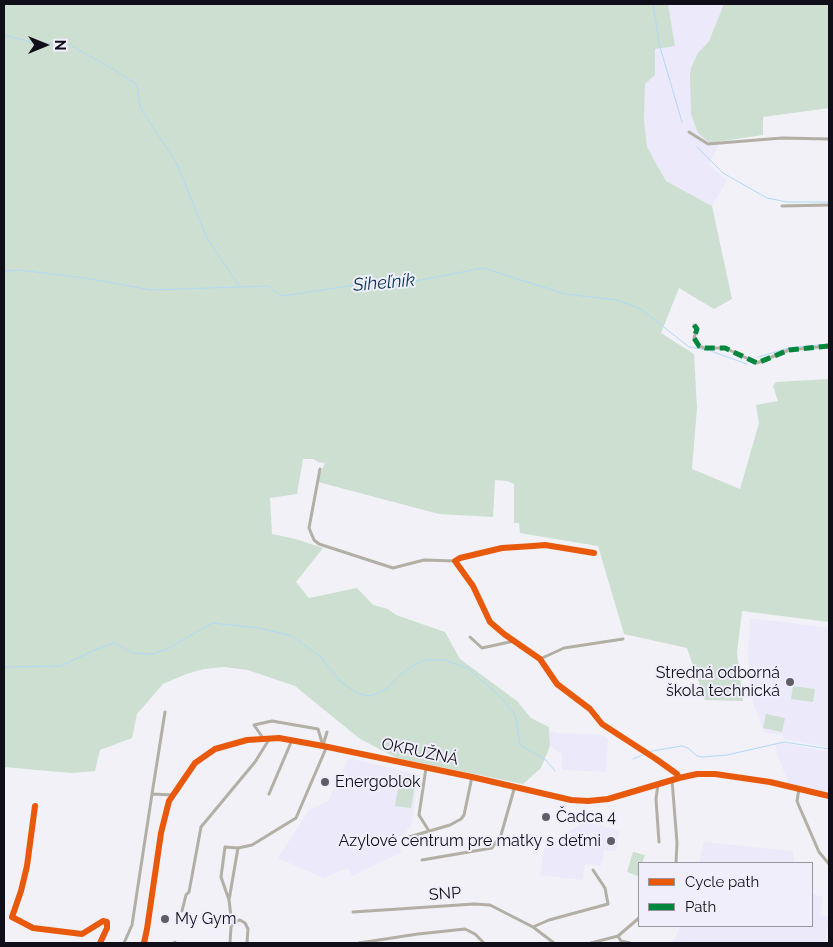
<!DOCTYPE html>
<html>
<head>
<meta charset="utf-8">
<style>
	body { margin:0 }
	#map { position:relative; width:833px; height:947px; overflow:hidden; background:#f1f1f7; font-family:Raleway,sans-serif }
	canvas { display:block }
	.frame { position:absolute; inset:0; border:5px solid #100f19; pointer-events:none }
	.legend { position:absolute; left:638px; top:862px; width:175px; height:65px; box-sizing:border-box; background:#efeefa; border:1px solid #9695a0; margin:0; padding:6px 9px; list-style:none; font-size:15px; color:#100f19 }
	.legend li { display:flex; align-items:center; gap:10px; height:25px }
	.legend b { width:25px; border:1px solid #9695a0 }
	.north { position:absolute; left:20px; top:20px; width:50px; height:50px; -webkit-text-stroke:4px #efeefa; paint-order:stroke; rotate:90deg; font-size:14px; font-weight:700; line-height:20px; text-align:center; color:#100f19 }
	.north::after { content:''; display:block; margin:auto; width:18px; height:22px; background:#100f19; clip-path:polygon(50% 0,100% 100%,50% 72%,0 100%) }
</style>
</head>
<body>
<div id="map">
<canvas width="833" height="947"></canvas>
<div class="frame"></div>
<ul class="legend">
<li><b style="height:6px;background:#e8590c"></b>Cycle path</li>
<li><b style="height:6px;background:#00873e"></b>Path</li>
</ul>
<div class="north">N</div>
</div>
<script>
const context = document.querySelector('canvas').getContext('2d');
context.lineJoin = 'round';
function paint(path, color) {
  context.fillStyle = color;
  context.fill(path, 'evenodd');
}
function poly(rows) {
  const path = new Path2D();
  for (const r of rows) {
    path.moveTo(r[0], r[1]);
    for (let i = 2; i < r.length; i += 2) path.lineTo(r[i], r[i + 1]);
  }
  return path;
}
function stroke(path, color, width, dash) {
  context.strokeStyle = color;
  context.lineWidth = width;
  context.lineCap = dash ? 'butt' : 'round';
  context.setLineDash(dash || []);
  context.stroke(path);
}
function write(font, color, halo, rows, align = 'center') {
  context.font = font + ' Raleway,sans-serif';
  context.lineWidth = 4;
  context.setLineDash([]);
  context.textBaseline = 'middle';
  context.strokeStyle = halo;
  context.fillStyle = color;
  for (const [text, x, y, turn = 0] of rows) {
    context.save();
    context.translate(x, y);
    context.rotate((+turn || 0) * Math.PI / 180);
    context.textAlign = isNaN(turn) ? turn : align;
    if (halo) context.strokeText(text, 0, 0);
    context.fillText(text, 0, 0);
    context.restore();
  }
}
paint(poly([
	[668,4,724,4,709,41,698,53,720,142,709,164,727,181,712,206,666,181,647,147,644,119,645,84,655,75,655,49,675,45],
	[750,618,829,628,829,747,784,739,783,735,764,732,754,705,750,685,748,654],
	[550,731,558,733,604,735,608,740,606,772,562,770,562,754,550,746],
	[784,743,829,752,829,792,789,784,779,759,775,744],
	[349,758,419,775,411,825,404,835,396,839,402,852,352,876,348,868,323,878,278,858,309,810,328,801],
	[585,821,620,831,616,851,604,850,601,866,585,864,583,880,540,875,544,848],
	[704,842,793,851,794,863,699,863],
	[812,894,823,897,820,915,829,917,825,943,672,943,681,926,812,926]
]), '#eceafa');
paint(poly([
	[4,4,668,4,675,46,655,49,655,75,645,84,644,119,647,147,666,181,712,206,732,299,714,309,679,288,661,333,694,354,697,408,692,469,740,489,759,423,756,405,778,401,773,386,776,382,829,379,829,622,742,611,737,653,743,701,705,700,687,648,624,634,598,546,520,533,519,523,514,523,514,484,507,481,495,480,493,517,439,514,318,482,322,469,325,463,318,462,314,459,303,459,297,494,270,498,272,534,296,539,323,548,296,582,309,598,357,588,373,605,388,609,396,615,445,632,460,659,517,701,531,718,549,727,550,746,541,768,523,784,397,758,360,739,295,686,248,670,224,667,204,669,186,674,163,684,137,714,132,738,100,750,95,771,71,773,4,767],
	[724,4,829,4,829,108,763,117,763,135,710,143,698,133,691,114,690,76,691,68,698,53,709,41],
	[793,686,815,689,813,702,791,699],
	[766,714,785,718,782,732,763,728],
	[400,777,416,779,411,808,395,806],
	[633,852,645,855,642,863,639,863,638,876,627,872]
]), '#cddfd0');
stroke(poly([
	[653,4,660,47,682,122],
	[4,35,31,42,68,44,113,69,137,85,140,107,177,164,207,238,240,287],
	[697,147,723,173,767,198,787,202,829,202],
	[4,271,19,270,85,278,151,290,268,286,282,296,362,284,389,286,483,268,565,294,617,300,641,309,689,347,708,350,747,364],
	[758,357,789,348,829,344],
	[4,667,61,666,101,647,115,643,132,653,153,654,169,648,212,623,259,628,292,636,320,656,341,682,359,694,371,696,386,689,403,672,423,660,445,660,469,669,497,694,515,714,520,745,546,760,555,771],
	[633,759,652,751,682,746,688,748,697,756,703,757,727,755,784,742,829,749]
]), '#b0d9fa', 1);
stroke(poly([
	[689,132,708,144,782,138,829,139],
	[782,206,829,205],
	[694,325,697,329,694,338,699,346,705,348,725,348,757,363,789,350,829,346],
	[320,469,309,528,314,540,319,544,393,568,424,560,455,561],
	[594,553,545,545,533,546,502,548,460,558,455,561,473,586,490,622,504,634,540,659,557,684,590,709,602,724,656,759,677,774,679,778],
	[470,637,482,648,514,641],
	[540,659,564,648,623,639],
	[165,712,152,794,173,795],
	[263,738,254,725,272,721,318,729,323,746],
	[323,745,327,732],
	[426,768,419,815,429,831],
	[672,780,677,843,676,863],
	[658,784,656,799,659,842],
	[799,789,797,801,799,806,819,852,829,864],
	[269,794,292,740],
	[35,806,27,866,21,891,12,917,33,928,82,934,103,921,107,922,107,928,100,943],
	[409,837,450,825,461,819,464,815,472,777],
	[422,860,492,848,501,835,515,786],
	[229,900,221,877,225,847,238,848,252,845,296,818,327,746],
	[182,911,186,895,189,892,201,827,255,762,270,738],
	[353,912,474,904,490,905,533,927,554,943],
	[234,922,231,917,229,900,238,848],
	[533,927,549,920,608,904,605,888,593,870],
	[618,936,621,941,630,943],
	[124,943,132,925,152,794],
	[144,943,147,929,161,833,169,801,195,763,215,749,247,740,279,738,323,746,472,777,571,800,588,801,608,799,679,778,697,774,715,774,770,782,829,796],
	[174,943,175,942],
	[230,943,231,927,234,922,240,920,245,923,248,929,247,943],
	[359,943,418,934,465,929,475,934,484,943],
	[591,943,618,936,639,918]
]), '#b3afa4', 3);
stroke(poly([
	[694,325,697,329,694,338,699,346,705,348,725,348,757,363,789,350,829,346]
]), '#00873e', 5, [10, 5]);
stroke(poly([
	[594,553,545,545,533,546,502,548,460,558,455,561,473,586,490,622,504,634,540,659,557,684,590,709,602,724,656,759,677,774,679,778],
	[35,806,27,866,21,891,12,917,33,928,82,934,103,921,107,922,107,928,100,943],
	[144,943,147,929,161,833,169,801,195,763,215,749,247,740,279,738,323,746,472,777,571,800,588,801,608,799,679,778,697,774,715,774,770,782,829,796]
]), '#e8590c', 6);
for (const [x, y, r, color] of [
	[790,682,5,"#5f5e67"],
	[325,782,5,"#5f5e67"],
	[546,817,5,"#5f5e67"],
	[611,841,5,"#5f5e67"],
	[165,919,5,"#5f5e67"]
]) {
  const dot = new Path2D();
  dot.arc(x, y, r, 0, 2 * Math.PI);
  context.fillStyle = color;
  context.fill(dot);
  stroke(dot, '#efeefa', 2);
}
write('16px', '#100f19', '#efeefa', [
	["Stredná odborná",780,673,"right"],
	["škola technická",780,691,"right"],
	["Energoblok",335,782],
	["Čadca 4",556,817],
	["Azylové centrum pre matky s deťmi",601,841,"right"],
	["My Gym",175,919]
], 'left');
write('16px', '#100f19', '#efeefa', [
	["OKRUŽNÁ",420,752,12],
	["SNP",445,894,-4]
]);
write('italic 18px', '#053552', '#efeefa', [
	["Siheľník",384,283,-5]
]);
</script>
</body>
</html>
